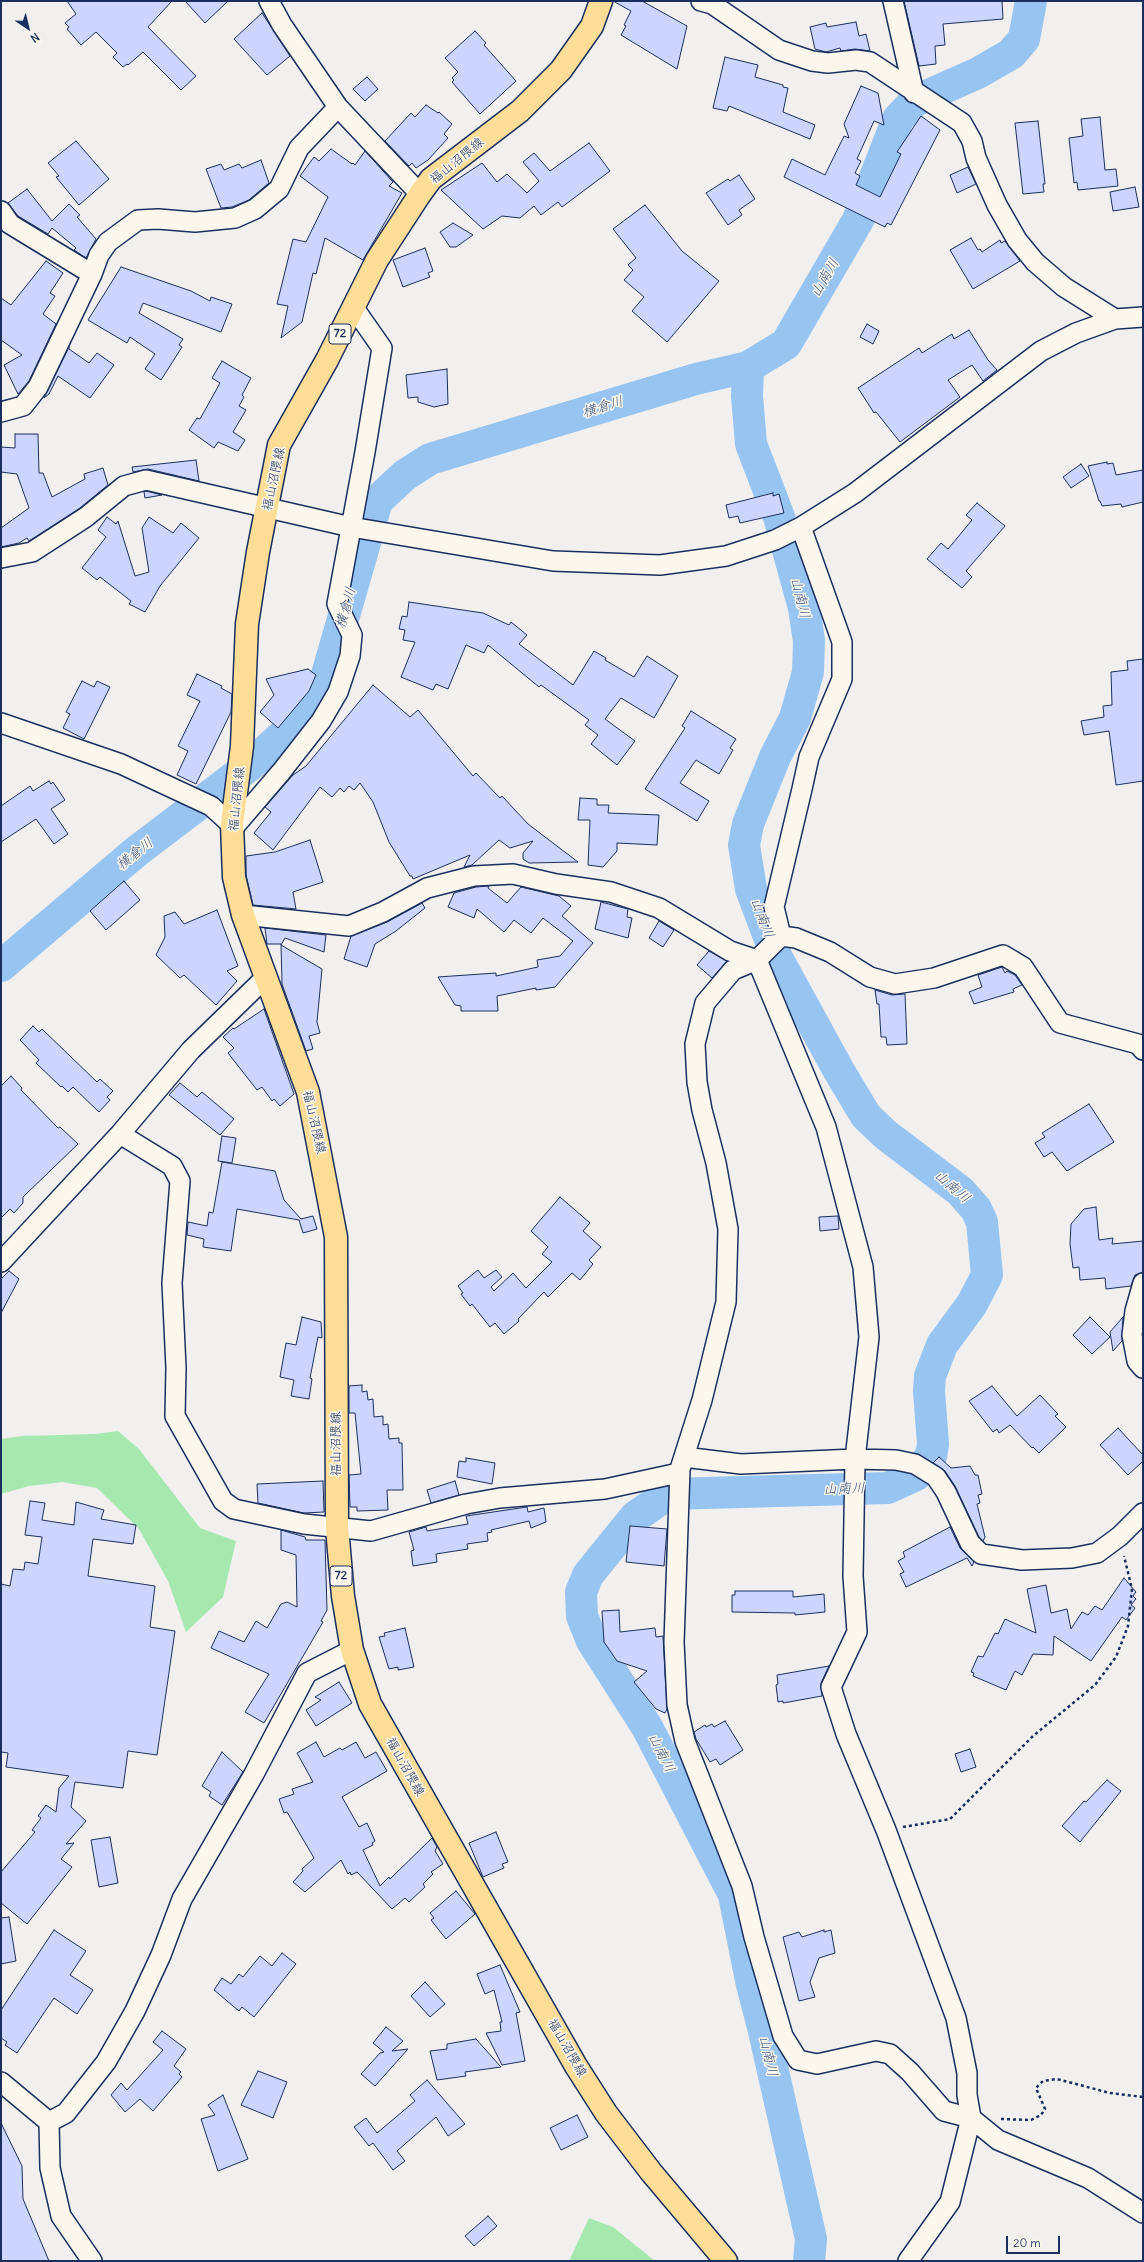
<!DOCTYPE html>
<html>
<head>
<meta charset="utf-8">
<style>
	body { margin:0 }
	#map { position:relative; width:1144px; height:2262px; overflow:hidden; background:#f1f0ef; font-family:Delius,sans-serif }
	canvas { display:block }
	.frame { position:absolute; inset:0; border:2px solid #1b2f5e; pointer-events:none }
	.north { position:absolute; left:8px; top:8px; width:40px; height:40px; -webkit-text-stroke:3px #fbf7ec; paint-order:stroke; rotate:145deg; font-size:11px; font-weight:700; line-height:16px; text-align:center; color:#1b2f5e }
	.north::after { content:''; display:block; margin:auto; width:14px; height:18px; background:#1b2f5e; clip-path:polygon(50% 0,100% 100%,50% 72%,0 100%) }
	.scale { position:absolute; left:1006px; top:2236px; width:54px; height:18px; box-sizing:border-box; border:2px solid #1b2f5e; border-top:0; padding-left:5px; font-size:12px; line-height:14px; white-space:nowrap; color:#1b2f5e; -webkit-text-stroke:3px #fbf7ec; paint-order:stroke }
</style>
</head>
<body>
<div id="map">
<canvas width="1144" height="2262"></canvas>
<div class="frame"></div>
<div class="north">N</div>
<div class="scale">20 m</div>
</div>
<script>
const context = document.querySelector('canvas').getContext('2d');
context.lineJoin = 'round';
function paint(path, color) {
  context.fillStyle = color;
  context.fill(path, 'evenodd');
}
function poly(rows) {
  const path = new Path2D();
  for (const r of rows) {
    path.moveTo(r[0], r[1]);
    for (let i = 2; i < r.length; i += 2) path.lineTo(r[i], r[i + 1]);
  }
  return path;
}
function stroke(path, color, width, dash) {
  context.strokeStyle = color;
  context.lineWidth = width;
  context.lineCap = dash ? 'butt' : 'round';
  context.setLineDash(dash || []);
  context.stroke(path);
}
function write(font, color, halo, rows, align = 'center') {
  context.font = font + ' Delius,"Klee One",sans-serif';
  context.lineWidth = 3;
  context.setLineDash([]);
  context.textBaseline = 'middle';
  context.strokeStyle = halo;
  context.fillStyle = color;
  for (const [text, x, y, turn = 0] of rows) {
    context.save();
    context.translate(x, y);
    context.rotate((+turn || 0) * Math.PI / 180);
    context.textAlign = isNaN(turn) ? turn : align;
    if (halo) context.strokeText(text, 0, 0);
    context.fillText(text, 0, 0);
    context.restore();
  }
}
paint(poly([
	[118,1431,139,1449,200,1528,236,1541,223,1597,186,1632,168,1581,139,1529,97,1488,62,1482,29,1486,1,1494,1,1439,21,1436,95,1434],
	[589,2218,613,2227,655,2261,569,2261]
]), '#a7e8b1');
stroke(poly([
	[748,367,747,396,751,444,779,517,804,608,809,641,808,672,795,718,775,757,748,824,744,845,751,889,777,958,839,1071,866,1116,886,1135,960,1191,976,1209,982,1222,987,1275,972,1304,942,1345,930,1376,929,1391,933,1444,931,1456,916,1475,888,1488,668,1494,635,1517,588,1575,581,1592,582,1616,592,1641,647,1727,734,1895,752,1985,763,2027,811,2239,809,2261],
	[1,966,137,851,249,766,310,711,324,685,377,501,405,475,430,459,696,379,748,367,786,344,858,220,898,119,915,101,978,73,1011,54,1024,39,1031,1]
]), '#97c4f1', 32);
const building = poly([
	[67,1,172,1,148,27,196,76,181,90,143,52,128,65,127,64,123,67,113,57,117,53,96,32,81,45,67,29,69,27,65,23,76,14,67,1],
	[185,1,228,1,205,23,185,1],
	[613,1,642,1,687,26,677,69,621,35,626,26,624,25,631,11,613,1],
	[904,1,1002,1,1003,19,943,24,945,45,935,46,936,64,919,66,904,1],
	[262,13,290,56,267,75,234,39,262,13],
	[856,22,859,36,866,34,870,51,855,49,841,51,840,48,826,52,815,49,810,27,826,23,827,27,856,22],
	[475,31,486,43,484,45,516,81,480,114,452,82,454,80,452,78,458,72,445,58,475,31],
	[725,57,758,65,755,77,783,85,783,87,788,88,783,112,815,125,810,139,729,106,727,111,713,108,725,57],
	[367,77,378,89,365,101,353,89,367,77],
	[861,86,878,93,884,125,874,121,857,159,861,161,855,173,860,176,856,185,880,197,901,154,897,152,921,116,940,130,891,225,887,223,885,227,784,177,792,159,825,175,844,136,849,138,844,124,861,86],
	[426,105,438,113,439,112,452,124,444,134,448,138,428,160,416,168,412,163,409,166,385,141,411,113,415,117,426,105],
	[1100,117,1105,170,1116,169,1118,186,1078,190,1077,182,1074,183,1069,138,1083,136,1081,119,1100,117],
	[1038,121,1045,184,1043,184,1044,192,1023,194,1015,123,1038,121],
	[76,141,109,179,79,205,56,177,59,176,48,163,76,141],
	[589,143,610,171,562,207,558,202,541,215,534,206,520,218,502,216,483,229,441,190,482,163,497,182,507,174,527,193,539,181,523,162,534,153,550,171,589,143],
	[331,149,352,164,353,163,355,165,365,151,393,182,389,186,402,193,363,260,325,238,316,274,313,273,302,322,281,338,288,306,277,304,293,239,306,242,328,197,300,176,314,157,319,161,331,149],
	[261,160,269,183,249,200,232,207,221,208,206,169,221,164,224,170,239,164,242,168,261,160],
	[968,167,976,184,957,193,950,175,968,167],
	[739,175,755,199,739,210,742,215,728,225,706,193,728,179,730,181,739,175],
	[1135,187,1139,207,1113,211,1110,192,1135,187],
	[27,189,52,221,69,204,80,215,77,217,96,239,86,258,74,250,76,248,52,228,48,234,18,216,8,203,27,189],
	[645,205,682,251,719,281,667,342,632,311,644,297,624,280,633,270,628,265,636,258,613,229,645,205],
	[453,223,473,235,456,247,450,247,440,232,453,223],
	[971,238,978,250,980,249,982,252,1000,240,1001,243,1005,241,1020,261,973,289,950,250,971,238],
	[425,248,433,271,428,273,430,277,403,287,393,260,425,248],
	[46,261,63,273,50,293,55,296,43,314,56,324,29,381,18,394,4,365,22,355,1,340,1,298,11,305,46,261],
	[121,267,191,291,210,301,211,297,232,304,221,332,143,303,139,313,183,339,179,345,182,347,161,380,145,369,155,354,130,337,127,343,88,320,121,267],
	[867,324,879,331,873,344,860,337,867,324],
	[969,330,988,360,997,370,983,381,972,365,948,380,960,397,900,442,876,412,874,413,858,388,919,348,922,353,952,334,954,339,969,330],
	[69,347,69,349,89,363,97,353,114,365,90,398,58,376,49,394,44,398,69,347],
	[222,361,251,378,242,395,244,397,239,406,246,410,233,432,245,440,238,451,218,442,214,448,189,430,197,418,200,419,220,383,212,378,222,361],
	[447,369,448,404,434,407,418,402,418,397,408,398,406,375,447,369],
	[15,434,38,434,39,473,43,473,52,497,85,479,84,474,103,468,108,485,80,508,29,541,27,538,19,543,1,547,1,528,29,508,17,474,1,472,1,447,15,448,15,434],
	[196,460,199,481,148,469,133,472,132,467,196,460],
	[1107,462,1107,464,1113,463,1116,475,1143,470,1143,502,1122,507,1121,504,1102,506,1100,501,1099,501,1088,466,1107,462],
	[1081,464,1089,476,1071,488,1063,477,1081,464],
	[146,491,162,495,145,498,144,492,146,491],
	[773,493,773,496,779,494,784,513,740,523,738,516,729,518,726,505,773,493],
	[977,503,1005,526,966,571,972,577,962,588,927,559,941,543,948,549,972,520,966,515,977,503],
	[107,517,116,524,118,521,135,576,149,572,142,528,149,517,173,533,181,523,199,538,160,586,145,612,129,604,131,601,100,577,97,580,82,568,106,537,98,530,107,517],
	[409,602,483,613,509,625,511,622,527,635,519,644,573,685,594,651,606,658,605,660,634,677,647,656,678,676,654,718,621,698,605,719,635,741,617,765,591,744,598,735,585,725,589,720,541,685,539,687,488,645,484,653,466,645,448,689,436,684,433,690,401,677,415,642,403,640,405,630,399,629,402,616,407,617,409,602],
	[1143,659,1143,781,1116,785,1109,731,1084,735,1081,721,1104,717,1103,706,1112,705,1111,672,1128,670,1127,661,1143,659],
	[308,669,316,675,309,691,278,728,260,712,274,695,266,679,308,669],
	[197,674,222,686,221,688,232,694,231,712,196,784,177,775,188,751,178,746,200,701,187,695,197,674],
	[82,681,94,687,97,681,110,687,84,739,63,728,70,714,66,712,82,681],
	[373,685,410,717,418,710,473,776,476,773,500,798,502,796,528,824,578,862,529,863,523,859,523,853,533,841,510,848,499,840,472,865,464,867,470,855,413,879,412,876,410,876,389,842,373,802,360,783,354,790,349,786,344,792,340,788,332,797,320,787,273,850,254,833,271,812,265,807,293,775,306,766,373,685],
	[691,711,736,739,730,748,733,750,719,774,696,760,680,783,709,801,697,821,645,789,685,728,682,726,691,711],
	[49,781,51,784,53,782,65,800,51,809,68,834,54,844,36,819,1,842,1,806,30,786,33,791,49,781],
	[580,798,597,799,597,805,609,805,608,813,659,815,657,845,617,843,617,851,603,867,588,865,590,820,578,820,580,798],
	[310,840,323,882,293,892,296,909,253,905,246,875,246,856,275,852,310,840],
	[124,881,140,900,106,930,90,911,124,881],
	[489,886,488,888,507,903,521,887,559,896,571,906,562,916,593,943,555,987,536,990,536,988,497,996,498,1011,461,1011,461,1006,455,1005,438,977,496,973,496,976,538,967,537,960,560,956,573,941,543,918,531,933,514,920,504,932,477,909,474,918,448,907,454,893,476,887,489,886],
	[601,902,628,909,627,917,632,918,628,938,595,929,601,902],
	[422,903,425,908,396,931,375,944,367,967,344,959,351,936,387,922,422,903],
	[217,910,238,966,227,971,237,981,216,1005,184,975,180,978,156,955,165,937,164,916,175,912,184,924,217,910],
	[659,921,674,930,663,947,649,938,659,921],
	[265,928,326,935,324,952,285,938,281,945,322,969,317,1022,320,1033,309,1036,313,1049,306,1051,282,984,281,944,267,944,265,928],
	[709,951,727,961,712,978,697,965,709,951],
	[1002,967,1005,973,1007,971,1015,975,1022,985,1013,989,1014,992,974,1004,969,992,982,987,978,975,1002,967],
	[875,990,892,995,905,994,907,1044,887,1045,886,1037,881,1037,879,1004,877,1004,875,990],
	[264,1009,294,1094,280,1106,274,1099,272,1101,262,1087,257,1090,228,1053,234,1048,223,1037,233,1028,234,1029,264,1009],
	[33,1026,39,1032,42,1029,97,1082,100,1079,113,1091,107,1097,110,1100,99,1112,73,1087,68,1092,62,1086,61,1087,36,1063,39,1060,20,1040,33,1026],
	[11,1076,22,1088,21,1090,58,1128,60,1127,78,1144,23,1197,23,1203,14,1213,10,1209,1,1218,1,1086,11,1076],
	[180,1083,197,1097,202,1092,234,1119,220,1135,169,1095,180,1083],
	[1089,1104,1114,1142,1067,1171,1052,1152,1044,1157,1035,1143,1045,1137,1042,1133,1089,1104],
	[222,1136,236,1138,232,1163,218,1161,222,1136],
	[222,1162,275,1171,284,1200,301,1219,313,1216,317,1229,303,1233,299,1220,237,1209,231,1251,203,1247,204,1239,187,1235,188,1222,207,1226,209,1212,213,1213,222,1162],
	[560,1197,590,1223,583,1231,601,1247,589,1260,593,1264,580,1280,572,1273,548,1297,544,1292,518,1319,519,1321,504,1334,495,1323,490,1327,472,1304,470,1306,461,1294,463,1293,458,1286,478,1270,484,1278,496,1270,502,1277,491,1287,494,1291,513,1273,526,1288,552,1262,542,1254,548,1247,531,1231,560,1197],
	[1096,1207,1099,1240,1113,1238,1112,1244,1143,1241,1143,1272,1135,1275,1131,1286,1106,1289,1105,1278,1080,1280,1079,1267,1073,1268,1070,1244,1071,1224,1084,1209,1096,1207],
	[838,1216,839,1229,820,1231,819,1217,838,1216],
	[9,1271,19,1279,1,1313,1,1279,9,1271],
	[302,1317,321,1322,322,1338,318,1337,310,1378,312,1379,309,1399,291,1396,294,1380,280,1377,286,1343,296,1345,302,1317],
	[1090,1317,1110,1337,1092,1354,1073,1335,1090,1317],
	[1123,1317,1122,1341,1113,1351,1110,1332,1123,1317],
	[362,1385,362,1392,367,1391,368,1400,373,1399,374,1417,383,1416,383,1425,388,1424,389,1439,399,1438,399,1443,402,1443,403,1490,387,1490,388,1510,357,1511,357,1507,350,1507,349,1475,361,1474,355,1413,349,1413,349,1386,362,1385],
	[992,1386,1017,1416,1040,1395,1058,1414,1055,1416,1066,1427,1039,1453,1033,1447,1032,1448,1010,1425,999,1433,997,1429,993,1432,969,1401,992,1386],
	[1118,1428,1143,1455,1143,1461,1128,1475,1100,1445,1118,1428],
	[939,1457,951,1468,970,1466,975,1475,978,1475,982,1494,978,1495,980,1503,977,1504,985,1537,983,1541,979,1537,955,1486,945,1471,933,1463,939,1457],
	[466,1458,495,1463,492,1484,457,1477,459,1461,466,1462,466,1458],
	[323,1481,324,1512,304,1513,258,1503,257,1484,323,1481],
	[455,1481,459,1495,431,1503,427,1490,455,1481],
	[30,1501,45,1503,42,1520,74,1525,76,1502,104,1510,101,1519,136,1525,133,1544,93,1539,88,1576,155,1586,150,1627,175,1631,157,1755,128,1751,123,1788,75,1782,71,1807,86,1821,66,1844,74,1843,61,1859,72,1867,27,1924,1,1903,1,1872,35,1832,32,1830,41,1818,38,1816,46,1805,56,1812,59,1788,69,1776,6,1767,8,1753,1,1752,1,1584,10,1586,13,1569,24,1570,25,1562,38,1564,42,1537,25,1535,30,1501],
	[527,1507,528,1512,544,1508,546,1522,531,1528,529,1521,491,1530,492,1532,487,1533,488,1541,467,1544,468,1549,436,1554,437,1562,413,1566,411,1551,414,1550,409,1532,426,1527,427,1531,468,1524,466,1516,527,1507],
	[630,1526,667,1529,664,1566,626,1562,630,1526],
	[950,1527,960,1548,974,1562,972,1566,967,1558,906,1587,900,1574,904,1572,898,1561,905,1557,903,1552,950,1527],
	[281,1530,305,1537,306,1540,325,1540,327,1610,321,1621,323,1622,264,1723,245,1712,269,1674,211,1648,219,1631,244,1642,256,1621,267,1628,281,1604,287,1602,297,1607,296,1555,281,1550,281,1530],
	[1124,1578,1136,1592,1133,1596,1136,1599,1131,1605,1135,1608,1126,1620,1122,1617,1091,1661,1054,1636,1053,1655,1033,1654,1022,1675,1015,1671,1006,1690,973,1676,974,1673,971,1672,978,1656,983,1657,995,1633,998,1634,1005,1619,1036,1633,1027,1589,1046,1585,1051,1613,1067,1609,1071,1629,1082,1612,1088,1615,1095,1606,1102,1610,1124,1578],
	[735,1591,793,1591,793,1597,824,1594,825,1612,795,1615,795,1613,732,1612,732,1595,735,1595,735,1591],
	[619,1610,620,1632,655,1628,656,1637,663,1636,667,1709,665,1713,656,1709,634,1682,647,1671,617,1661,604,1642,602,1611,619,1610],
	[405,1628,414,1667,398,1670,398,1667,389,1669,379,1637,385,1636,384,1633,405,1628],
	[829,1666,821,1683,822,1696,783,1703,783,1701,778,1702,776,1685,778,1684,777,1675,829,1666],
	[339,1682,352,1703,316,1726,306,1710,321,1700,315,1697,339,1682],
	[725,1721,743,1750,720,1765,716,1759,710,1762,696,1739,694,1732,705,1725,706,1727,712,1724,714,1727,725,1721],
	[316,1742,324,1757,340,1748,342,1750,356,1742,365,1758,376,1752,387,1771,342,1797,359,1827,367,1823,375,1841,372,1843,373,1845,363,1850,380,1886,389,1877,390,1879,432,1838,437,1847,435,1851,443,1864,431,1872,433,1874,423,1884,425,1887,409,1902,405,1898,392,1909,357,1872,351,1875,350,1872,348,1874,341,1860,305,1892,293,1882,303,1871,302,1869,314,1858,287,1812,284,1813,279,1799,294,1794,292,1789,313,1782,297,1753,316,1742],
	[970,1749,976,1767,961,1772,955,1754,970,1749],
	[222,1752,243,1772,222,1805,209,1796,211,1792,202,1786,222,1752],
	[1107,1780,1121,1791,1080,1842,1062,1826,1084,1801,1086,1802,1107,1780],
	[496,1832,508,1862,502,1864,504,1868,483,1877,469,1843,496,1832],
	[110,1837,118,1883,99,1887,91,1840,110,1837],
	[456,1891,475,1914,446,1939,431,1920,434,1918,430,1913,456,1891],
	[9,1917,16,1961,1,1964,1,1918,9,1917],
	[54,1930,86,1951,70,1975,93,1990,77,2014,54,1998,17,2053,5,2045,7,2042,1,2038,1,2010,54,1930],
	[824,1930,824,1932,831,1930,835,1953,819,1958,810,1982,815,1997,799,2001,783,1937,799,1932,802,1937,824,1930],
	[282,1953,296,1964,254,2017,242,2007,239,2011,214,1990,222,1978,231,1984,239,1974,243,1977,260,1956,272,1966,282,1953],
	[500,1965,520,2012,516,2013,525,2061,502,2065,486,2033,501,2031,500,2022,502,2022,494,1990,485,1994,477,1974,500,1965],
	[425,1982,445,2004,430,2017,411,1996,425,1982],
	[386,2027,403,2041,392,2051,408,2049,375,2086,361,2074,380,2053,384,2052,373,2043,386,2027],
	[162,2031,186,2049,174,2066,181,2072,179,2074,182,2077,153,2111,140,2099,125,2112,111,2095,121,2083,127,2090,163,2050,153,2042,162,2031],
	[476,2039,501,2067,465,2072,466,2076,437,2080,430,2051,447,2049,447,2044,476,2039],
	[258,2071,287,2082,273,2118,241,2105,258,2071],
	[427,2080,465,2124,448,2136,436,2117,397,2151,405,2161,393,2170,373,2143,369,2146,354,2127,366,2118,377,2133,415,2101,410,2095,427,2080],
	[223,2095,248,2159,218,2171,201,2119,215,2115,208,2105,223,2095],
	[577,2115,588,2137,561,2150,550,2128,577,2115],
	[1,2123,22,2166,23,2199,49,2261,1,2261,1,2123],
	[488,2216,497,2226,474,2246,465,2236,488,2216]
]);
paint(building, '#cbd5fd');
stroke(building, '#1b2f5e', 1);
const minor = poly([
	[269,1,282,25,338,107,420,194],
	[701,1,712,4,779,50,812,61,828,63,856,60,870,62,962,123,972,141,976,158,997,205,1017,240,1035,262,1064,287,1115,319],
	[893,1,914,93],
	[1,211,10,224,92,274],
	[1,412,23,406,38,387,92,274,99,255,108,242,138,220,158,219,195,222,235,218,255,209,279,189,299,148,338,107],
	[1,558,32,552,86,517,124,486,146,480,351,527,553,561,660,565,726,556,775,540,801,527,855,493,1041,351,1076,333,1115,319,1143,317],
	[1,723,121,764,211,806,234,827,281,772,321,721,338,692,350,656,352,635,337,604,365,452,382,348,354,308],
	[243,915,349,926,383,912,427,888,474,876,513,874,556,884,611,892,659,908,730,951,757,960,826,1127,863,1267,869,1337,855,1459,853,1576,857,1632,831,1687,846,1734,886,1830,956,2018,967,2073,967,2095,971,2118,950,2202,908,2261],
	[781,936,757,960,733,970,705,1003,695,1044,697,1082,702,1110,716,1163,728,1229,726,1302,702,1400,680,1469,674,1642,677,1705,685,1741,742,1886,754,1937,783,2036,798,2060,817,2064,876,2051,890,2054,910,2072,944,2111,971,2118,998,2140,1088,2178,1143,2213],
	[781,936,774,907,802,789,809,757,842,679,842,642,801,527],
	[781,936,796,938,830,952,870,977,895,984,934,978,1003,955,1023,967,1060,1023,1138,1044,1143,1050],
	[120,1134,172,1166,180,1181,172,1283,176,1368,175,1416,223,1501,234,1509,304,1524,371,1531,466,1504,500,1498,605,1489,674,1474,679,1475],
	[1,1262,120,1134,191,1050,265,978],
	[1143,1283,1135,1311,1132,1335,1137,1361,1143,1368],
	[684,1457,741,1464,855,1459,896,1460,915,1464,936,1477,946,1492,970,1543,981,1554,1022,1560,1072,1558,1097,1553,1120,1536,1143,1513],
	[1,2082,49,2122],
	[49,2122,66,2113,106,2062,135,2011,161,1955,182,1899,254,1774,307,1673,352,1650],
	[49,2122,50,2168,61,2216,92,2261]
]);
const major = poly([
	[601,1,592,26,561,70,520,111,431,179,420,194,377,260,327,360,279,445,258,552,247,624,242,746,232,824,234,877,243,915,308,1092,336,1237,337,1528,343,1596,352,1650,370,1704,576,2066,606,2113,651,2172,726,2261]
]);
stroke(minor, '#1b2f5e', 22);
stroke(major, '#1b2f5e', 25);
stroke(poly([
	[903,1827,950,1819,1033,1736,1095,1685,1116,1657,1128,1626,1132,1589,1124,1556],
	[1001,2119,1031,2120,1041,2115,1045,2109,1036,2088,1043,2081,1057,2079,1110,2093,1143,2097]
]), '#1b2f5e', 2.5, [3, 3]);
stroke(minor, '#fbf7ec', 19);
stroke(major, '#fedd96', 22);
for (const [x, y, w] of [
	[340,334,22],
	[341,1576,22]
]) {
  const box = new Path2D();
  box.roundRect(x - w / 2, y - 10, w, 20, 3);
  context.fillStyle = '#fbf7ec';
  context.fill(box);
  stroke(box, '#1b2f5e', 1);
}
write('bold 12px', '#1b2f5e', null, [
	["72",340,334],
	["72",341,1576]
]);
write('13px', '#1b2f5e', '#fbf7ec', [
	["福山沼隈線",457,161,-39],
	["福山沼隈線",274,479,-78],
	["福山沼隈線",237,799,-84],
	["福山沼隈線",314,1122,77],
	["福山沼隈線",336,1444,-90],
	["福山沼隈線",405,1767,61],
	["福山沼隈線",567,2048,60]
]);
write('italic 14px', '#3a5483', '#fbf7ec', [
	["山南川",825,278,-60],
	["横倉川",603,407,-17],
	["山南川",800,598,76],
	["横倉川",346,608,-74],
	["横倉川",135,854,-39],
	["山南川",762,918,69],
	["山南川",952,1187,41],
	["山南川",844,1489,-2],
	["山南川",661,1753,63],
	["山南川",768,2056,77]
]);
</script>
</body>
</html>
